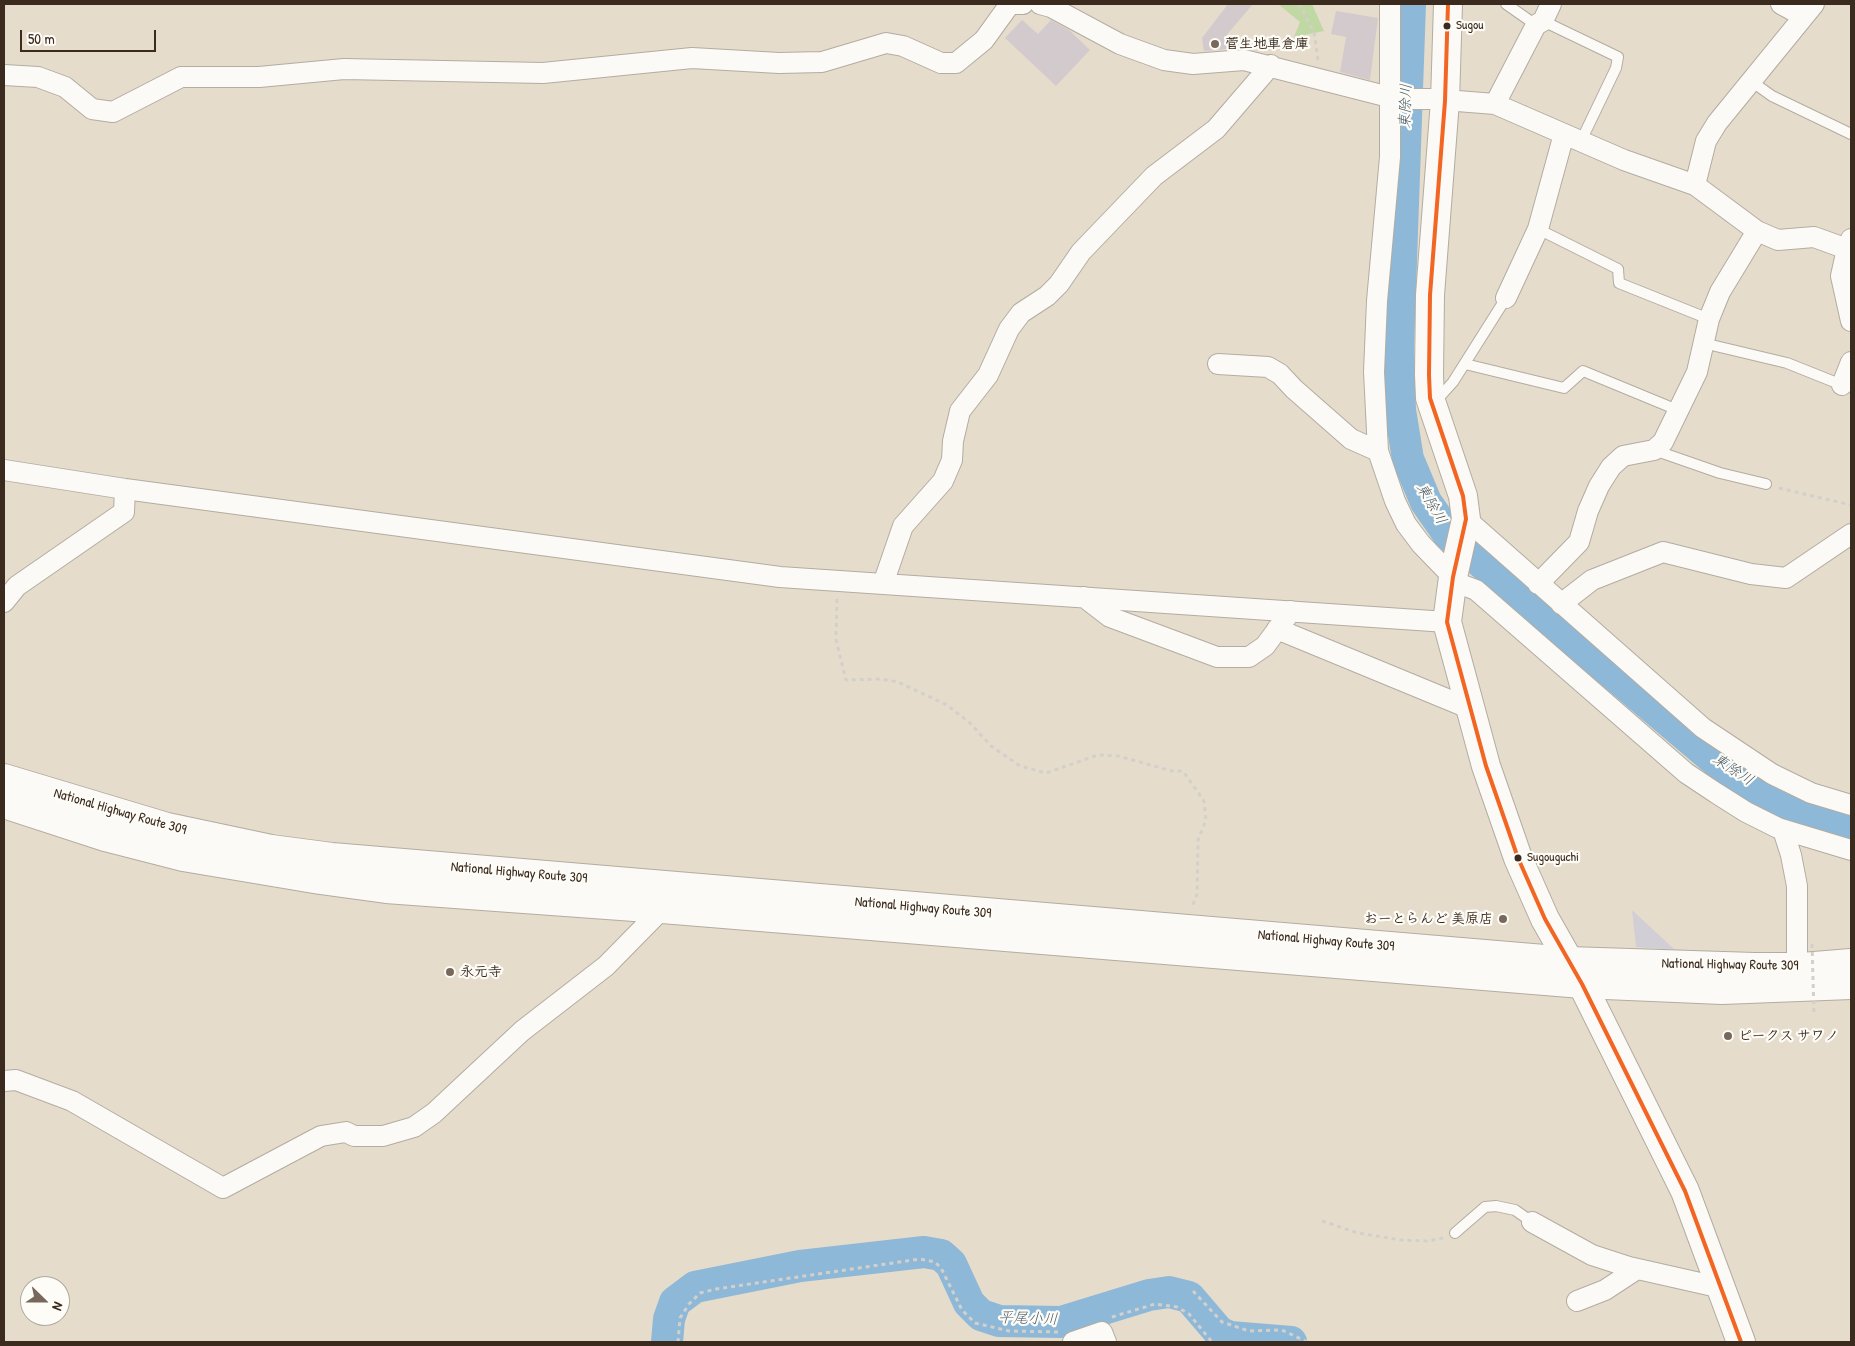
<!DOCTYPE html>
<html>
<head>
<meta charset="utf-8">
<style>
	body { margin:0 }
	#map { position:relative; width:1855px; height:1346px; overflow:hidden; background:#e6dccc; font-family:"Patrick Hand",sans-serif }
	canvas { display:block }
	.frame { position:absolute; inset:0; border:5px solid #3b2a1e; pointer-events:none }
	.north { position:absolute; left:20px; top:1276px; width:50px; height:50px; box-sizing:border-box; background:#fdfcf7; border:1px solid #afa8a0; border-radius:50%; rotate:112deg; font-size:14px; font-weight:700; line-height:20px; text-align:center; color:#3b2a1e }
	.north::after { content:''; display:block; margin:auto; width:18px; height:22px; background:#77685b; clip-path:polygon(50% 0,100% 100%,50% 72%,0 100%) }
	.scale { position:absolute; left:20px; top:30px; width:136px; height:22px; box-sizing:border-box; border:2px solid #3b2a1e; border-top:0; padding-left:6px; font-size:15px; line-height:18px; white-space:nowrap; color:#3b2a1e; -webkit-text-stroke:4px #fdfcf7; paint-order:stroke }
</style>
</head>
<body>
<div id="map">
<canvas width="1855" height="1346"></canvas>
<div class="frame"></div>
<div class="north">N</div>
<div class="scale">50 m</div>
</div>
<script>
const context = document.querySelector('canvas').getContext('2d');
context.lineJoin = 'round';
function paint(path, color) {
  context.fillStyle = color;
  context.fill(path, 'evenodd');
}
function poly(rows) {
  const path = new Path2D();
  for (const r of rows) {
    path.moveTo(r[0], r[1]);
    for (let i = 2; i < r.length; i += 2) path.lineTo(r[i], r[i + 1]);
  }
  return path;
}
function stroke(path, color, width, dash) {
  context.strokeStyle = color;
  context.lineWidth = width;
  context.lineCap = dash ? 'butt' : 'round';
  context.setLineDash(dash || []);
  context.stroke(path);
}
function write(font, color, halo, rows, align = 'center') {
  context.font = font + ' "Patrick Hand","Klee One",sans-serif';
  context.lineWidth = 4.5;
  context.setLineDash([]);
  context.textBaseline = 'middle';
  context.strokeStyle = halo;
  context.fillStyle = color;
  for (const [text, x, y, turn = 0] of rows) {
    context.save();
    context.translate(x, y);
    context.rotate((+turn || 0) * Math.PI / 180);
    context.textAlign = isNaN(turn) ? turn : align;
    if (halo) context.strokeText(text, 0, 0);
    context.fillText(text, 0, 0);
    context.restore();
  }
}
paint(poly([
	[1632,910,1675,950,1636,947]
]), '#d1ced5');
paint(poly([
	[1278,4,1312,4,1324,31,1294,37,1300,22]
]), '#c0d8a4');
stroke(poly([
	[1410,4,1398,347,1400,410,1408,459,1426,502,1449,535,1729,772,1768,795,1806,812,1851,826],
	[667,1342,669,1319,675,1302,695,1287,800,1266,924,1252,941,1255,951,1264,969,1303,981,1315,999,1321,1061,1322,1149,1295,1169,1292,1189,1297,1219,1332,1230,1337,1291,1342]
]), '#8eb8d8', 32);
paint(poly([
	[1228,4,1253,4,1225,37,1227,49,1204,51,1202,38],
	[1336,11,1378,18,1370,80,1340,72,1346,37,1331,34],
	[1022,20,1038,34,1051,20,1069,30,1090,50,1056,86,1005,38]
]), '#d3cacd');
const lane = poly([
	[1506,4,1536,25],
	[1543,21,1618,57,1616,68,1581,141],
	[1751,81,1772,96,1851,134],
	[1538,229,1618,269,1619,283,1709,319],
	[1703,343,1787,363,1842,385],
	[1465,364,1564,388,1583,371,1680,411],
	[1435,402,1453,382,1506,298],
	[1654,450,1720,473,1766,484],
	[1455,1233,1485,1207,1496,1206,1515,1210,1532,1222]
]);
const street = poly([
	[1040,4,1051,7,1120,44,1164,60,1193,64,1244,60,1397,99,1432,99,1495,104,1624,160,1695,185,1757,231,1778,240,1814,237,1847,249,1851,239],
	[1390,4,1390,157,1377,301,1374,372,1378,451,1395,501,1406,524,1421,544,1453,577],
	[1781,4,1803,16],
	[4,75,38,77,65,87,92,109,113,112,181,77,259,77,344,69,543,73,692,58,779,63,822,62,886,43,903,46,941,63,956,63,984,40,1010,4,1023,4],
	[1495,104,1536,25,1543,21,1551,4],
	[1695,185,1706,141,1717,123,1814,4],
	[1847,249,1841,276,1851,321],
	[1506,298,1538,229,1564,134],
	[1218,364,1268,367,1280,374,1294,389,1351,439,1378,451],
	[1842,385,1851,362],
	[4,470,125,489,780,577,1447,622],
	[1466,519,1703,728,1772,774,1811,793,1851,805],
	[1452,581,1476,590,1686,773,1716,793,1746,812,1778,828,1851,850],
	[883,584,903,526,943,481,952,460,953,441,960,411,988,375,1009,329,1021,313,1047,296,1059,284,1081,252,1154,176,1216,129,1271,65],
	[1538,584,1579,542,1588,511,1599,486,1611,467,1623,456,1654,450,1663,442,1697,372,1709,319,1720,292,1757,231],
	[1084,597,1110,617,1217,657,1249,657,1265,646,1291,611],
	[4,602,17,586,124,512,125,489],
	[1561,604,1592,580,1663,552,1751,574,1786,578,1851,534],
	[1277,629,1471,709],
	[1783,830,1791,855,1797,886,1797,967],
	[4,1081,16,1080,72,1101,223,1188,321,1136,346,1132,354,1136,383,1136,414,1127,434,1113,522,1031,606,966,662,909,663,900],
	[1532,1222,1592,1255,1629,1267,1722,1288],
	[1577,1301,1605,1290,1637,1269],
	[1073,1342,1102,1332,1106,1342]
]);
const primary = poly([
	[1448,4,1445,101,1430,295,1429,375,1430,398,1463,496,1466,519,1453,577,1447,622,1486,766,1518,858,1545,919,1582,984,1685,1191,1741,1342]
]);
const highway = poly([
	[4,778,167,827,271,849,332,857,1568,961,1754,967,1802,967,1851,963],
	[4,804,105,837,183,857,320,880,386,889,662,909,1582,984,1722,990,1851,985]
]);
stroke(lane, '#b3aca0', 12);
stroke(street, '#b3aca0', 22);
stroke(primary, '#b3aca0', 30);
stroke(highway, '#b3aca0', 30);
stroke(poly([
	[1299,4,1314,32,1318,60],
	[1779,488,1851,505],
	[837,599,836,640,846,680,881,679,898,682,947,705,970,723,991,746,1020,766,1046,773,1098,755,1118,756,1172,771,1183,771,1204,801,1206,820,1198,840,1197,894,1192,907],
	[1322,1221,1358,1233,1401,1240,1427,1241,1444,1238],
	[1193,1291,1222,1322,1249,1331,1282,1330,1307,1342],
	[1112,1317,1155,1304,1177,1307,1189,1314,1212,1342],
	[678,1342,680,1318,689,1304,700,1293,716,1289,920,1259,935,1262,941,1268,962,1310,975,1323,1009,1331,1058,1332]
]), '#d3d0cb', 3, [4, 4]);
stroke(lane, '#fbfaf7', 10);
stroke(street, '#fbfaf7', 20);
stroke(primary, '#fbfaf7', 28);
stroke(highway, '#fbfaf7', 28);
stroke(poly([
	[1812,944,1814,1013]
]), '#d3d0cb', 3, [4, 4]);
stroke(poly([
	[1448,4,1445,101,1430,295,1429,375,1430,398,1463,496,1466,519,1453,577,1447,622,1486,766,1518,858,1545,919,1582,984,1685,1191,1741,1342]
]), '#f26522', 4);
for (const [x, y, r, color] of [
	[1447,26,4.5,"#3b2a1e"],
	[1215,44,5,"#77685b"],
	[1518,858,4.5,"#3b2a1e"],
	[1503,919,5,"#77685b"],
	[450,972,5,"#77685b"],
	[1728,1036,5,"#77685b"]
]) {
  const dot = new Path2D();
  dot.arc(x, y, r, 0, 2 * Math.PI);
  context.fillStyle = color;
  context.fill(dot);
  stroke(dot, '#fdfcf7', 2);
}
write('13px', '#3b2a1e', '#fdfcf7', [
	["Sugou",1456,26],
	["Sugouguchi",1527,858]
], 'left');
write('bold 14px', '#3b2a1e', '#fdfcf7', [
	["菅生地車倉庫",1225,44],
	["おーとらんど 美原店",1493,919,"right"],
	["永元寺",460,972],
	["ピークス サワノ",1738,1036]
], 'left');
write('14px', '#3b2a1e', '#fdfcf7', [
	["National Highway Route 309",120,812,16],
	["National Highway Route 309",519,873,5],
	["National Highway Route 309",923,908,5],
	["National Highway Route 309",1326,941,5],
	["National Highway Route 309",1730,965,1]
]);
write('italic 15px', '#4d5d6a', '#fdfcf7', [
	["東除川",1406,106,-88],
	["東除川",1431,504,60],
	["東除川",1733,770,33],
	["平尾小川",1028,1319,2]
]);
</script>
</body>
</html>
